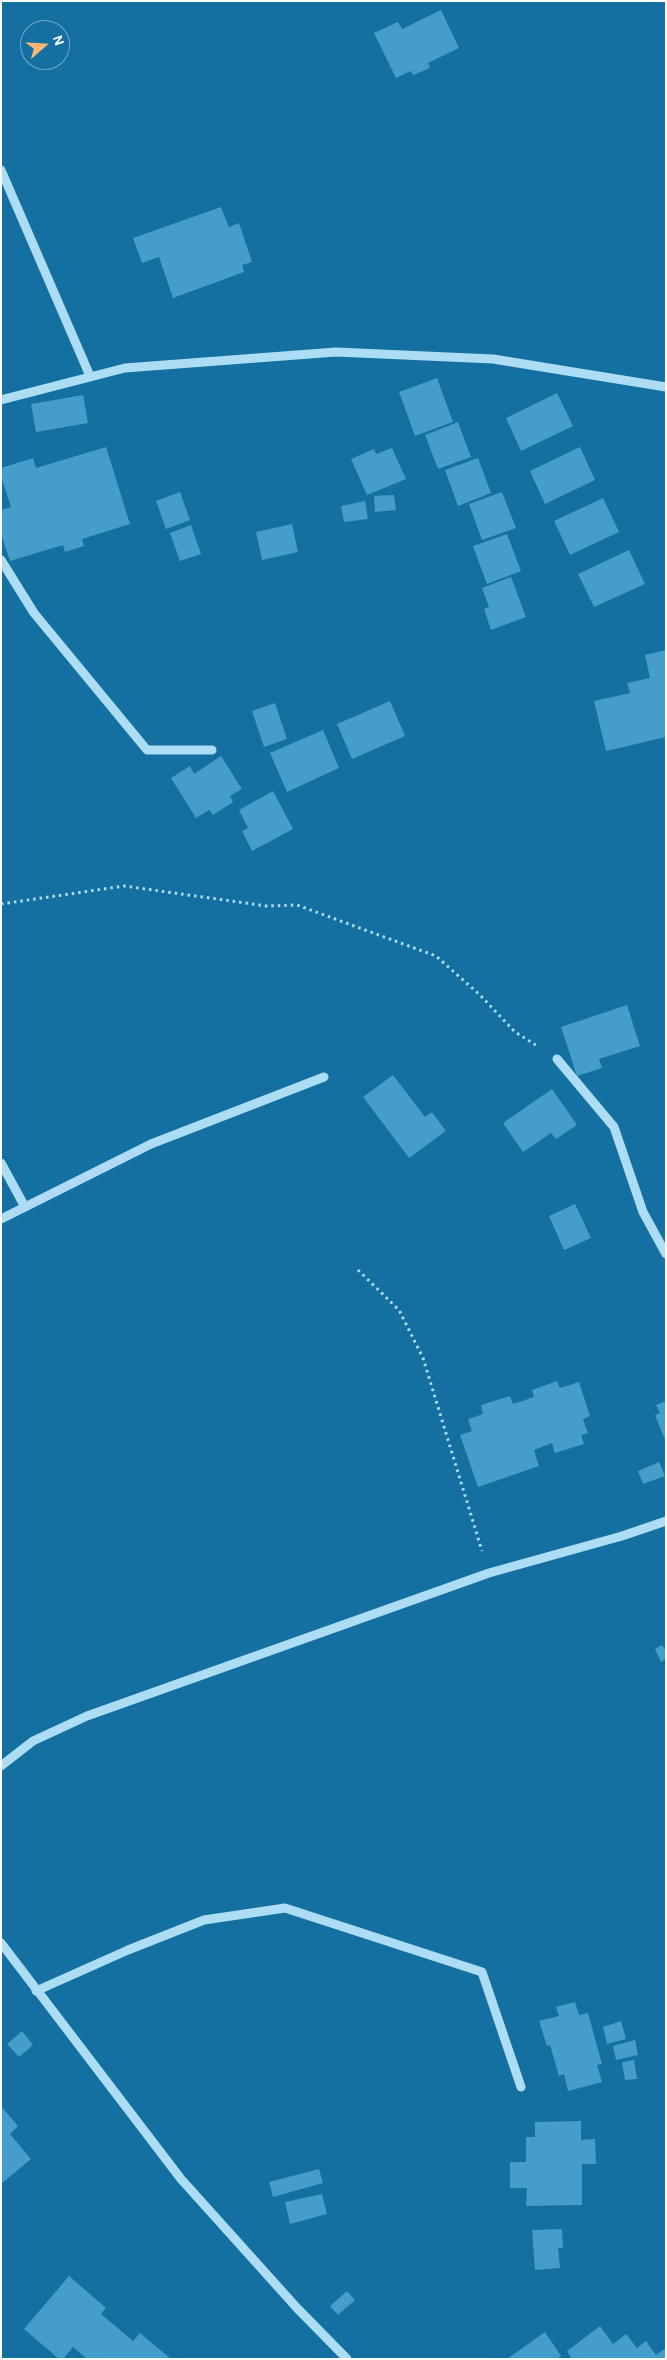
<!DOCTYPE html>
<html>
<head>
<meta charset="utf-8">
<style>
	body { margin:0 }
	#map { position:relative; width:667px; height:2360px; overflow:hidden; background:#1370a0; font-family:"Alegreya Sans",sans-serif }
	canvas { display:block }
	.frame { position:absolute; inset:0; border:2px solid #fff; pointer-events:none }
	.north { position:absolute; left:20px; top:20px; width:50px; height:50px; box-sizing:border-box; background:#1370a0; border:1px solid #71a9c6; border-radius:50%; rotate:71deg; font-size:14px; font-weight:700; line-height:20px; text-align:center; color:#fff }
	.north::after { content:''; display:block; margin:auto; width:18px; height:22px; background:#ffb670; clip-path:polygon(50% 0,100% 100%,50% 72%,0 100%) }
</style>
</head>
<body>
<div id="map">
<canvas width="667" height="2360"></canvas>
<div class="frame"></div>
<div class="north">N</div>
</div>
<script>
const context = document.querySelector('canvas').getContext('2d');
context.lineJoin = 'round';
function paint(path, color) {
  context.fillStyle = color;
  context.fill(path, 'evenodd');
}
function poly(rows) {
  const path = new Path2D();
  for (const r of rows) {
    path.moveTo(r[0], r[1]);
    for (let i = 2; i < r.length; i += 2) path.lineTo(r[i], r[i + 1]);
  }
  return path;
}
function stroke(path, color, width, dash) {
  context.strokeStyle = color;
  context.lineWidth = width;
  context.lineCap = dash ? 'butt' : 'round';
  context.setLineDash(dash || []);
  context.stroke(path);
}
paint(poly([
	[441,10,459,48,428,63,430,68,413,75,411,71,396,78,374,33,398,22,402,29],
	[221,207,229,227,239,223,252,262,242,265,244,272,173,298,159,257,142,263,133,238],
	[437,378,453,422,415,436,399,392],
	[557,393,573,426,521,451,506,418],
	[83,395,88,423,36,432,31,404],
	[458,422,471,457,438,469,425,435],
	[106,447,130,524,82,539,84,546,65,552,63,545,10,561,1,534,1,510,11,507,1,476,1,468,33,458,36,468],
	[580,447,595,480,545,504,530,471],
	[392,448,406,479,367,495,351,459,374,449,376,454],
	[478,458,491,493,458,506,445,470],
	[180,492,190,520,166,529,156,501],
	[502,492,516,528,482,540,469,504],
	[394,495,396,510,375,512,374,496],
	[603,498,619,532,570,555,554,521],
	[365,501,368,519,344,522,341,506],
	[292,524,298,552,262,560,256,532],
	[191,525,201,554,180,561,170,533],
	[507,534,521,571,487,584,473,546],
	[629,550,645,584,594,607,578,574],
	[511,577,526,617,491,630,484,609,489,607,482,588],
	[666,650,666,737,606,751,594,701,630,693,627,683,650,678,645,655],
	[390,701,405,736,352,759,337,724],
	[275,703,287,739,264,747,252,711],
	[323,730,339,768,287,792,270,753],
	[221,756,242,789,230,796,233,802,213,815,209,810,196,818,171,778,190,766,194,774],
	[273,791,293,829,252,851,242,831,248,828,239,810],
	[627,1005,640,1046,599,1059,602,1068,577,1076,561,1027],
	[393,1075,425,1117,432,1112,446,1131,409,1158,363,1097],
	[552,1089,577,1125,556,1139,551,1133,523,1152,503,1123],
	[575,1204,591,1238,564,1250,549,1216],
	[557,1381,560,1388,579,1382,590,1416,583,1419,588,1433,581,1435,584,1444,555,1453,552,1443,534,1450,539,1466,478,1487,460,1435,472,1431,468,1419,483,1414,481,1405,510,1396,513,1404,534,1397,532,1390],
	[666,1401,666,1442,655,1415,660,1413,656,1405],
	[659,1462,665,1476,643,1484,638,1471],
	[662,1645,666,1651,666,1659,661,1662,655,1649],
	[575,2002,579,2015,588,2013,602,2064,597,2065,602,2082,568,2091,564,2074,559,2076,550,2045,547,2046,539,2021,559,2016,556,2007],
	[621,2021,626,2039,607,2044,603,2027],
	[22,2031,33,2045,19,2057,7,2044],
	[635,2040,638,2055,616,2060,613,2046],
	[634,2060,637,2079,625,2080,622,2062],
	[1,2106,18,2126,10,2134,31,2159,1,2184],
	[581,2121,581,2140,595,2139,596,2164,582,2164,582,2205,526,2206,527,2188,510,2188,510,2162,526,2162,526,2137,535,2137,535,2122],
	[319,2169,323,2183,273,2197,269,2182],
	[322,2194,327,2214,290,2224,285,2202],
	[562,2229,563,2248,558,2248,560,2268,535,2270,532,2230],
	[69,2276,106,2308,101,2314,133,2341,140,2333,171,2359,87,2359,73,2347,63,2359,59,2359,24,2329],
	[347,2291,355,2300,338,2315,330,2306],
	[600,2326,613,2344,626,2334,637,2348,646,2341,656,2355,666,2348,666,2359,572,2359,567,2351],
	[545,2332,561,2356,556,2359,507,2359]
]), '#459dc9');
stroke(poly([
	[1,904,124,886,267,906,297,905,436,956,480,995,515,1032,539,1047],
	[358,1270,399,1310,423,1358,482,1551]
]), '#acddf4', 3, [2.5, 4]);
stroke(poly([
	[1,170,90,376],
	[1,400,125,368,336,352,493,359,666,387],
	[1,560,34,613,147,750,212,750],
	[557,1059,614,1127,643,1212,666,1254],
	[1,1163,25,1207],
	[1,1219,151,1144,324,1077],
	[1,1766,33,1741,87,1716,489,1573,622,1536,666,1521],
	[1,1943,181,2179,297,2308,347,2359],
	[36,1991,128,1950,204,1920,285,1908,482,1972,521,2087]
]), '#acddf4', 9);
</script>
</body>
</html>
